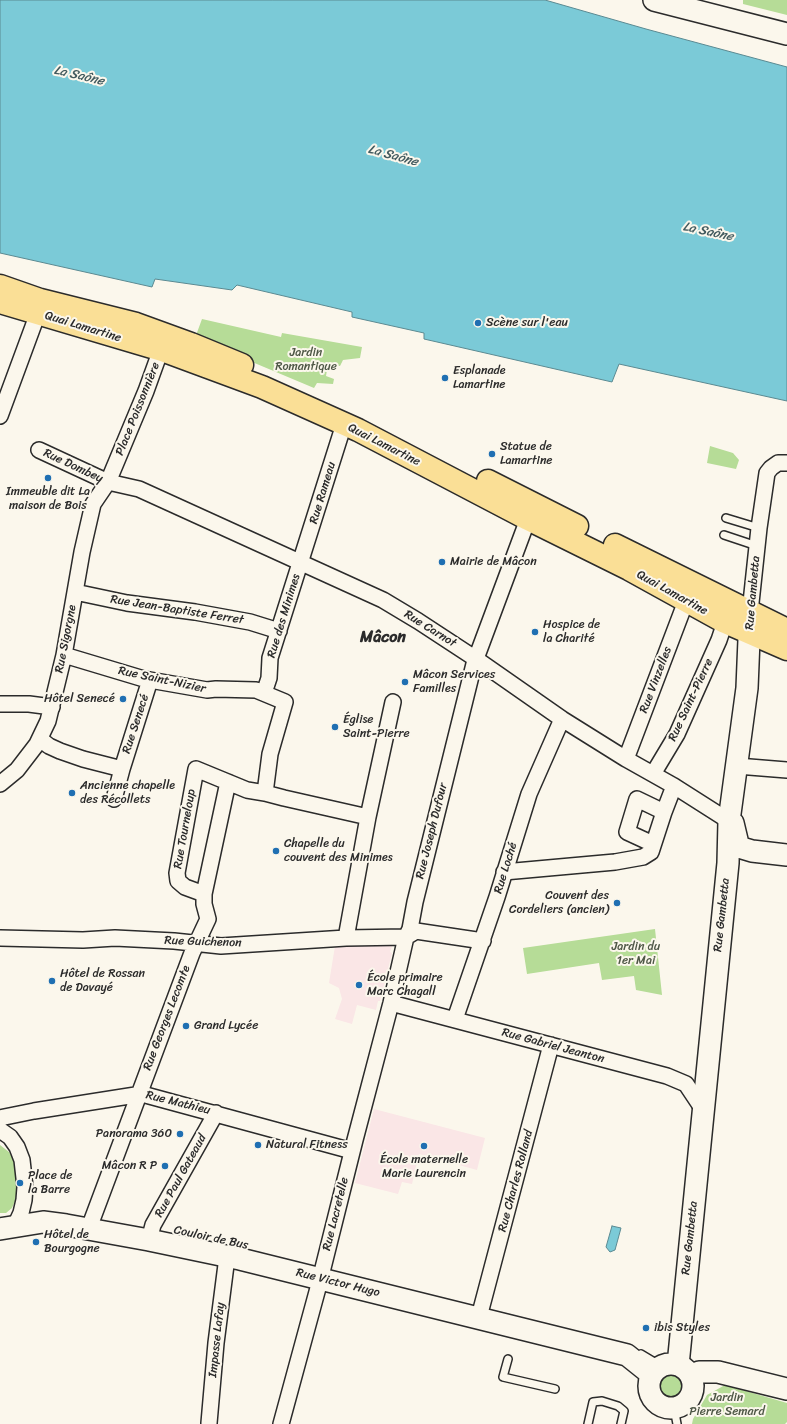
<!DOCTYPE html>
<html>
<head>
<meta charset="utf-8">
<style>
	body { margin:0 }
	canvas { display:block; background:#fbf7ec }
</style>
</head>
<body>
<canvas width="787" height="1424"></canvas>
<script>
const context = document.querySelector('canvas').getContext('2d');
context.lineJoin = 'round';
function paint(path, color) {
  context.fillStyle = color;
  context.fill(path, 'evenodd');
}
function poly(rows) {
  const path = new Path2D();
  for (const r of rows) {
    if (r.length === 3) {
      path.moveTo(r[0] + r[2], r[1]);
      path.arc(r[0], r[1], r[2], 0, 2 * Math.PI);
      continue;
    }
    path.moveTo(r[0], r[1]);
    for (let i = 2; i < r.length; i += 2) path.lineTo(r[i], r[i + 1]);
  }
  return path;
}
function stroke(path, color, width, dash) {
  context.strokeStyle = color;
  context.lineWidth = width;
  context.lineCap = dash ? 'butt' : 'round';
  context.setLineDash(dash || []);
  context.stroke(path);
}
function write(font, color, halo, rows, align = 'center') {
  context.font = font + ' Sriracha,sans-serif';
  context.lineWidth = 4;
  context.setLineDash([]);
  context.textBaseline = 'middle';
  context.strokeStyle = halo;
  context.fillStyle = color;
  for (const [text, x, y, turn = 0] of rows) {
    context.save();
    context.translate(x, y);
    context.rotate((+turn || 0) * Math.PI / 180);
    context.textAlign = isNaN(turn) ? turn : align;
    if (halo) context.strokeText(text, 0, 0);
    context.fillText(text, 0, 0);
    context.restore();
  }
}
paint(poly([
	[393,944,390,952,392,953,380,1001,378,1001,376,1010,357,1005,352,1024,335,1019,342,999,339,988,329,983,335,946],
	[374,1109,485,1138,477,1170,419,1154,412,1184,402,1182,398,1194,355,1183]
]), '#fae6e6');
paint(poly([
	[743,0,787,0,787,15,743,4],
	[202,319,281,337,282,333,362,347,360,358,343,360,340,366,328,364,326,376,334,379,333,384,317,383,314,388,195,338],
	[710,446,733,453,739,460,736,469,707,463],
	[655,929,662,995,636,990,634,976,602,980,599,963,527,974,523,948],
	[0,1145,9,1152,15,1162,19,1181,15,1201,12,1208,6,1213,0,1213],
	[670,1386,12],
	[725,1385,787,1403,787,1422,785,1424,692,1424,693,1419,707,1395]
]), '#b6dc97');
const water = poly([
	[0,0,545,0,646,29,787,67,787,401,619,364,612,382,424,339,424,333,352,317,352,312,237,285,232,290,155,279,152,287,0,253,0,0],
	[612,1226,621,1228,615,1250,610,1252,606,1247,612,1226]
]);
paint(water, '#7bcad7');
stroke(water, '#5b8a92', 1);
const lane = poly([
	[726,518,759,528],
	[724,535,757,546],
	[641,1354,661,1366],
	[508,1359,503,1377,555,1389],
	[674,1408,677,1424],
	[588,1424,593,1402,602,1401,618,1406,624,1411,621,1424]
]);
const street = poly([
	[0,416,38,313,40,304],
	[39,450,108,482,139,489,383,600,418,621,476,659,562,719,626,759,674,786,729,821],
	[75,592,127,603,195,612,250,622,279,631],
	[750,612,759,528,767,473,771,468,778,463,787,463],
	[64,655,144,679,207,690,216,689,256,690,285,702,270,754,265,793],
	[264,693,269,678,270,658,344,424],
	[0,704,29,704,52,707],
	[40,739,49,746,60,751,83,759,122,769,150,680],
	[626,759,686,601],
	[737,766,787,770],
	[653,774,677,734,719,640,725,622],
	[0,784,17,770,37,744,48,721,64,655,82,552,93,504,108,482,146,391,164,341],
	[114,799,122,769],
	[653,844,627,832,637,799,664,812],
	[504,872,615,862,643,857,651,852,664,812,674,786],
	[204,894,185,887,178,881,177,873,196,769,247,790,265,793,284,798,368,817],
	[406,937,416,931,483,941],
	[0,938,83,940,115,938,174,941,221,946,346,938,406,937],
	[346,938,368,817,393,702],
	[391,1003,667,1076,686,1084,702,1108],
	[455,1019,497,897,529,794,562,719],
	[0,1118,34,1111,142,1094,352,1151],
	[0,1130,10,1137,17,1147,22,1160,25,1187,24,1200,21,1213,15,1226],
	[89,1228,192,953,208,919,204,904,204,894,228,782],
	[149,1240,153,1225,216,1113],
	[479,1317,551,1045],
	[209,1423,216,1343,227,1257],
	[281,1424,318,1288,355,1140,391,1003,406,937,410,929,415,902,474,664,528,519]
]);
const secondary = poly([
	[654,0,787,34],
	[733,823,738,844,742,848,752,851,787,855],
	[0,1229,43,1222,66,1225,149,1240,240,1259,627,1355,652,1375],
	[671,1386,22],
	[678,1365,728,863,729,821,747,688,750,615],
	[691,1377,699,1372,718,1372,787,1389]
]);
const primary = poly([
	[0,286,40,300,136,324,191,344,242,365],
	[0,302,162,350,262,387,358,430,528,519,629,569,725,622,787,649],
	[488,481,577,526],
	[615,545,787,630]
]);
stroke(lane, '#2b2b2b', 10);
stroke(street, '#2b2b2b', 18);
stroke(secondary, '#2b2b2b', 24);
stroke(primary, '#2b2b2b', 25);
stroke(lane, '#fbf7ec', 7);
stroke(street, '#fbf7ec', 15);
stroke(secondary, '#fbf7ec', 21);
stroke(primary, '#fadf96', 22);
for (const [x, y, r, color] of [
	[478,323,4,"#1f6fb2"],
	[445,378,4,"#1f6fb2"],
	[492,454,4,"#1f6fb2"],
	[48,478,4,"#1f6fb2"],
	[442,562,4,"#1f6fb2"],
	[535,632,4,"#1f6fb2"],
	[405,682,4,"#1f6fb2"],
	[123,699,4,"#1f6fb2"],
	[335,727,4,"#1f6fb2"],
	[72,793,4,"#1f6fb2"],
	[276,851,4,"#1f6fb2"],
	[617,903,4,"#1f6fb2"],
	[52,981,4,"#1f6fb2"],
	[359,985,4,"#1f6fb2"],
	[186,1026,4,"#1f6fb2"],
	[180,1134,4,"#1f6fb2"],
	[258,1145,4,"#1f6fb2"],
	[424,1146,4,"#1f6fb2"],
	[165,1166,4,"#1f6fb2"],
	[20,1183,4,"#1f6fb2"],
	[36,1242,4,"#1f6fb2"],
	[646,1328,4,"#1f6fb2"]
]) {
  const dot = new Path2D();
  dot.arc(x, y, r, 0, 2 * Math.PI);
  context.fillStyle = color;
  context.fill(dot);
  stroke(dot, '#fbf7ec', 1.5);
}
write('12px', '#2b2b2b', '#fbf7ec', [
	["Scène sur l'eau",486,323],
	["Esplanade",453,371],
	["Lamartine",453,385],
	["Statue de",500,447],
	["Lamartine",500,461],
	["Immeuble dit La",48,492,"center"],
	["maison de Bois",48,506,"center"],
	["Mairie de Mâcon",450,562],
	["Hospice de",543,625],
	["la Charité",543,639],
	["Mâcon Services",413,675],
	["Familles",413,689],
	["Hôtel Senecé",115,699,"right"],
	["Église",343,720],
	["Saint-Pierre",343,734],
	["Ancienne chapelle",80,786],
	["des Récollets",80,800],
	["Chapelle du",284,844],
	["couvent des Minimes",284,858],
	["Couvent des",609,896,"right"],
	["Cordeliers (ancien)",609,910,"right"],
	["Hôtel de Rossan",60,974],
	["de Davayé",60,988],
	["École primaire",367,978],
	["Marc Chagall",367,992],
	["Grand Lycée",194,1026],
	["Panorama 360",172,1134,"right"],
	["Natural Fitness",266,1145],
	["École maternelle",424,1160,"center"],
	["Marie Laurencin",424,1174,"center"],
	["Mâcon R P",157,1166,"right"],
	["Place de",28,1176],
	["la Barre",28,1190],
	["Hôtel de",44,1235],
	["Bourgogne",44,1249],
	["ibis Styles",654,1328]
], 'left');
write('12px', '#2b2b2b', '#fbf7ec', [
	["Quai Lamartine",83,327,17],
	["Place Poissonnière",138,409,-68],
	["Quai Lamartine",384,445,27],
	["Rue Dombey",73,466,25],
	["Rue Rameau",323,493,-73],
	["Quai Lamartine",672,593,29],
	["Rue Gambetta",753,593,-85],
	["Rue Jean-Baptiste Ferret",177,610,9],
	["Rue des Minimes",284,616,-73],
	["Rue Carnot",430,629,32],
	["Rue Sigorgne",66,639,-79],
	["Rue Saint-Nizier",162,680,12],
	["Rue Vinzelles",656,680,-69],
	["Rue Saint-Pierre",691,700,-65],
	["Rue Senecé",136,724,-72],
	["Rue Tourneloup",185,829,-80],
	["Rue Joseph Dufour",432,831,-76],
	["Rue Loché",506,868,-73],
	["Rue Gambetta",722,915,-84],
	["Rue Guichenon",203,942,2],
	["Rue Georges Lecomte",167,1018,-69],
	["Rue Gabriel Jeanton",553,1046,15],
	["Rue Mathieu",178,1103,14],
	["Rue Paul Gateaud",181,1176,-61],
	["Rue Charles Rolland",516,1181,-75],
	["Rue Lacretelle",336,1214,-76],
	["Couloir de Bus",211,1238,12],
	["Rue Gambetta",690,1238,-84],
	["Rue Victor Hugo",338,1283,14],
	["Impasse Lafay",217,1340,-84]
]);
write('12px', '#4e5746', '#fbf7ec', [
	["Jardin",306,353],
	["Romantique",306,367],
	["Jardin du",636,947],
	["1er Mai",636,961],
	["Jardin",727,1398],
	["Pierre Semard",727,1412]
]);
write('italic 13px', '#435b5f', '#fbf7ec', [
	["La Saône",79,76,13],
	["La Saône",393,156,15],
	["La Saône",708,232,12]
]);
write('bold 16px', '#2b2b2b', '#fbf7ec', [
	["Mâcon",383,638]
]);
</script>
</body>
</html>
